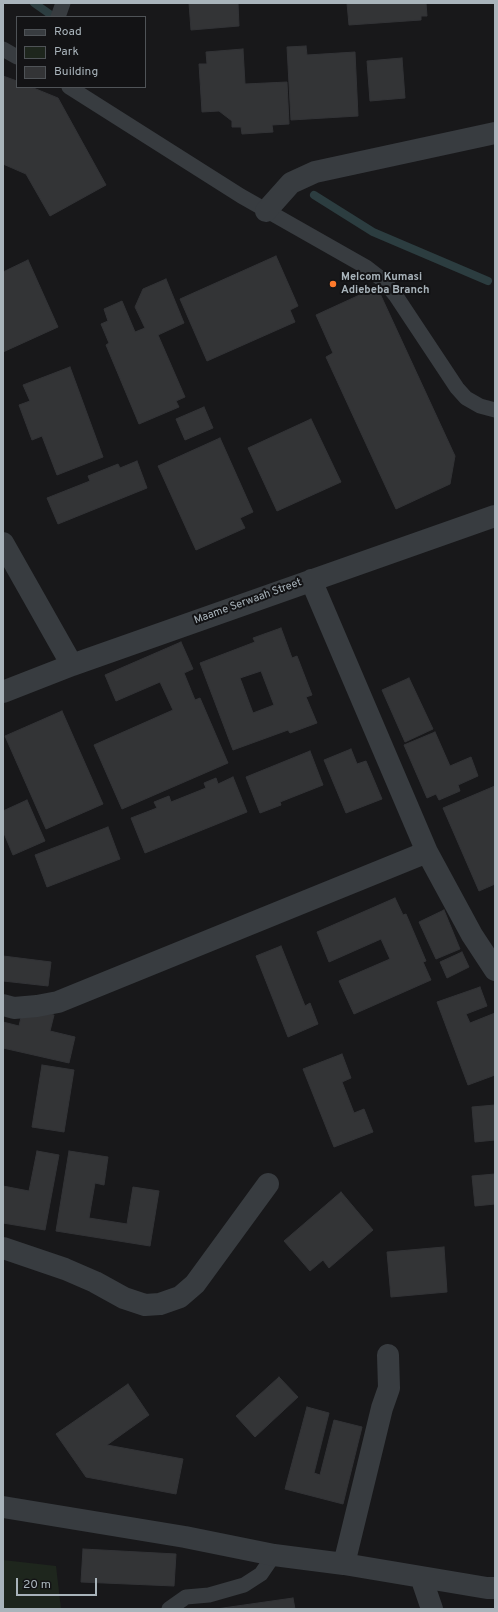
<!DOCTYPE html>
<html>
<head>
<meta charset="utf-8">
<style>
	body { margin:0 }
	#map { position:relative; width:498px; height:1612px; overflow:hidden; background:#18181a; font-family:Overpass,sans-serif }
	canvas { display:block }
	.frame { position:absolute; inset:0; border:4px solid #a9b4bb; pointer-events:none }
	.legend { position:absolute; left:16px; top:16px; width:130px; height:72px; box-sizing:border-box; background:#131315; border:1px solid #4f5357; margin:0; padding:5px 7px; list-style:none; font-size:12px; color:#a9b4bb }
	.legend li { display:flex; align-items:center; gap:8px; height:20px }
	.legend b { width:20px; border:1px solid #4f5357 }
	.scale { position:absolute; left:16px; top:1578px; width:81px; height:18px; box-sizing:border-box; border:2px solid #a9b4bb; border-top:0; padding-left:5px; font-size:12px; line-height:14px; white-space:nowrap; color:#a9b4bb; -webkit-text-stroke:3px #131315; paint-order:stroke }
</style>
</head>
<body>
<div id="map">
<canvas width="498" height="1612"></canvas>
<div class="frame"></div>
<ul class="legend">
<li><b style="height:5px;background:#383c40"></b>Road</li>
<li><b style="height:11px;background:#1e261d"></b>Park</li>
<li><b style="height:11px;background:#333436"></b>Building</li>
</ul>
<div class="scale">20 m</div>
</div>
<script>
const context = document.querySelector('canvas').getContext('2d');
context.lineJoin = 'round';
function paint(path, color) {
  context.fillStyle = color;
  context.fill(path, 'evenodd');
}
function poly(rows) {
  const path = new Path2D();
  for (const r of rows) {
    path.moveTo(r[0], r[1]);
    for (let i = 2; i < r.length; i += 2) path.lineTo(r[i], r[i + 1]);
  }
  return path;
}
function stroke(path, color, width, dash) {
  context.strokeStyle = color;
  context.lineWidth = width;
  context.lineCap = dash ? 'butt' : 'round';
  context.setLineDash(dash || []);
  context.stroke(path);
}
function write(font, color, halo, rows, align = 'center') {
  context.font = font + ' Overpass,sans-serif';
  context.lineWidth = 4;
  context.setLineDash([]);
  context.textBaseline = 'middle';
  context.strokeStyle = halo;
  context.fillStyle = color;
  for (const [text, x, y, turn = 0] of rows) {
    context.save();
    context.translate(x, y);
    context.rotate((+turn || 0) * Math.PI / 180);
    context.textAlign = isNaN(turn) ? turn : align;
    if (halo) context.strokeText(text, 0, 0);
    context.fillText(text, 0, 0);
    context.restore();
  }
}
paint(poly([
	[3,1560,56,1566,61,1609,3,1609]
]), '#1e261d');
stroke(poly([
	[34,3,54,17],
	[314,195,373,232,488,281]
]), '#2c3d40', 8);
const building = poly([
	[189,3,238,3,239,26,191,30,189,3],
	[347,3,426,3,427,16,421,16,421,20,349,25,347,3],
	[306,46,307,55,355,52,358,116,291,120,287,47,306,46],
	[243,49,245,84,287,82,289,124,272,125,273,132,242,134,241,127,232,127,232,121,219,111,202,112,199,64,207,64,206,52,243,49],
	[402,58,405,98,370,101,367,61,402,58],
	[3,76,17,81,17,87,31,87,58,98,106,185,50,216,26,174,3,164,3,76],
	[276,256,298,306,290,310,295,322,207,361,180,299,276,256],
	[28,260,58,327,3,352,3,272,28,260],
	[166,279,184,323,158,335,185,397,176,401,179,407,139,424,106,345,109,343,101,324,108,321,104,309,122,301,135,332,145,328,135,307,143,289,166,279],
	[377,287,455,456,450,484,396,509,326,357,333,353,316,315,377,287],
	[70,367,103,457,57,475,42,436,32,440,19,405,30,401,23,385,70,367],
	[204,407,213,428,185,440,176,419,204,407],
	[311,419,341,482,277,511,248,448,311,419],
	[220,438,253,512,240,518,245,528,196,550,158,466,220,438],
	[137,461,147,488,58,524,47,498,90,481,88,476,118,464,120,468,137,461],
	[281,628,292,658,297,656,312,695,306,697,317,723,290,733,288,730,233,750,200,663,255,642,253,638,281,628],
	[261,671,274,705,253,713,240,678,261,671],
	[181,642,193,669,184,673,195,700,200,698,228,763,122,809,94,745,173,710,160,682,116,701,105,675,181,642],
	[409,678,433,729,405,742,382,690,409,678],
	[62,711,103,804,46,829,5,736,62,711],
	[435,732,450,766,471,757,478,776,458,785,460,791,439,800,436,794,427,798,404,745,435,732],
	[351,749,357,764,366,761,382,799,346,813,324,760,351,749],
	[310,751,323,785,280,802,281,805,260,813,246,777,310,751],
	[233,777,247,812,145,853,131,818,157,808,154,802,169,796,171,802,206,788,204,783,216,778,218,784,233,777],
	[495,786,495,884,479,891,443,808,495,786],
	[27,800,45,841,13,855,3,831,3,811,27,800],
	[108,827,120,859,47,887,35,855,108,827],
	[395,898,403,915,406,914,426,961,423,962,431,980,354,1014,339,981,390,959,381,939,329,962,317,932,395,898],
	[444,910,460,949,436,959,419,922,444,910],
	[281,946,305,1006,310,1003,318,1024,288,1037,256,956,281,946],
	[462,952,469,967,447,978,440,962,462,952],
	[3,956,51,962,48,986,3,981,3,956],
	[480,987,487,1006,466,1014,470,1023,495,1013,495,1075,468,1085,437,1002,480,987],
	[23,1009,54,1015,50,1031,75,1037,69,1063,3,1048,3,1022,19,1026,23,1009],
	[342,1054,351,1078,342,1082,354,1113,364,1109,373,1132,334,1147,303,1069,342,1054],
	[42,1065,74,1070,64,1132,32,1127,42,1065],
	[495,1105,495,1140,475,1142,472,1107,495,1105],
	[37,1151,59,1155,45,1230,3,1223,3,1186,29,1191,37,1151],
	[69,1151,108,1157,104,1185,95,1183,89,1218,127,1224,133,1187,159,1191,150,1246,56,1231,69,1151],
	[495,1174,495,1204,475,1206,472,1176,495,1174],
	[341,1192,373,1230,329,1268,323,1260,310,1271,284,1241,341,1192],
	[444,1247,447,1292,391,1297,387,1252,444,1247],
	[279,1377,298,1397,255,1437,236,1416,279,1377],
	[128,1384,149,1415,107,1445,183,1459,176,1494,86,1477,56,1434,128,1384],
	[307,1407,329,1413,314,1473,320,1475,334,1420,362,1427,343,1504,285,1489,307,1407],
	[83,1549,176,1554,174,1586,81,1582,83,1549],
	[293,1598,295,1609,216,1609,293,1598]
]);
paint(building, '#333436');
stroke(building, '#323336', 1);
stroke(poly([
	[58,17,63,3],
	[3,49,17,57],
	[69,87,241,196,366,267,384,281,396,296,457,388,466,398,480,406,495,410],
	[169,1609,186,1597,209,1595,244,1585,261,1574,274,1555]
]), '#383c40', 15);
stroke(poly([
	[266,211,291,183,315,172,495,133],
	[3,543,72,665],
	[311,580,427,852,472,935,495,970],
	[3,692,72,665,495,516],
	[3,1005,14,1008,37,1006,58,1002,427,852],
	[3,1248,65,1269,95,1282,124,1298,145,1305,160,1304,180,1297,195,1284,268,1184],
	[3,1507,185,1537,274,1555,344,1564,487,1588,495,1588],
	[344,1564,382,1408,389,1388,388,1355],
	[421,1577,432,1609]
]), '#383c40', 22);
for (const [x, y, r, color] of [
	[333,284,4,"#ff7a2b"]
]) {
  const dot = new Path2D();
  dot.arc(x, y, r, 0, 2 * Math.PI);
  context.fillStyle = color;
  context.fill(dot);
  stroke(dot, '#131315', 1.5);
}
write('bold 11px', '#a9b4bb', '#131315', [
	["Melcom Kumasi",341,278],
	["Adiebeba Branch",341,291]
], 'left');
write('11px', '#a9b4bb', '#131315', [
	["Maame Serwaah Street",248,602,-20]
]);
</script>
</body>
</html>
